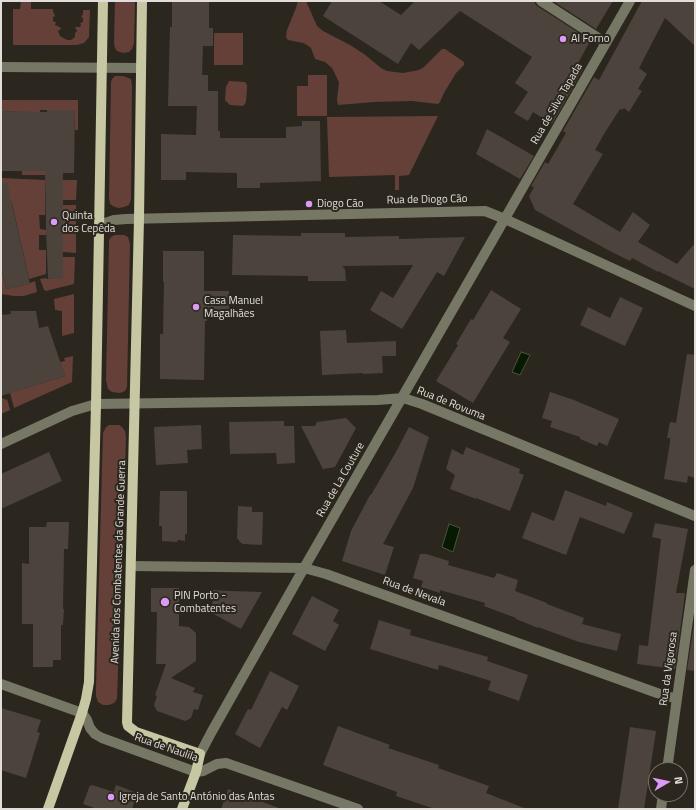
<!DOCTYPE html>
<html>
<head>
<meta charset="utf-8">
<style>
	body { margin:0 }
	#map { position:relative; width:696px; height:810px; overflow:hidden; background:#2b271e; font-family:"Titillium Web",sans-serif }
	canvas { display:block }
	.frame { position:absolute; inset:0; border:2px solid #e1ded9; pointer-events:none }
	.north { position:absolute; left:648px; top:762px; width:40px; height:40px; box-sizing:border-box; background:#2b271e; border:1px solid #747069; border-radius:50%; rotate:81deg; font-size:11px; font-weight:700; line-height:16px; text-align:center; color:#e1ded9 }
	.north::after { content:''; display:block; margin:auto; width:14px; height:18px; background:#da9af6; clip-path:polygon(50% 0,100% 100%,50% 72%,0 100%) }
</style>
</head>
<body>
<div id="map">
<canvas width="696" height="810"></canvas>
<div class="frame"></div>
<div class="north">N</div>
</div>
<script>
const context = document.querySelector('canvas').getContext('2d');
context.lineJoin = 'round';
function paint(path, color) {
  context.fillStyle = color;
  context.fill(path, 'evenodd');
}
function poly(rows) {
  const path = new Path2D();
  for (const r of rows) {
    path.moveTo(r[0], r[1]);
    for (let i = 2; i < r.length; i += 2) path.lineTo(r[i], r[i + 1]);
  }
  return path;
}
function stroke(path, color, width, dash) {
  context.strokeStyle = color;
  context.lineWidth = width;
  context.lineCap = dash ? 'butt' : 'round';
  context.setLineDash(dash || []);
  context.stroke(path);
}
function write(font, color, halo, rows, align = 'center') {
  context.font = font + ' "Titillium Web",sans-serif';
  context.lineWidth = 4;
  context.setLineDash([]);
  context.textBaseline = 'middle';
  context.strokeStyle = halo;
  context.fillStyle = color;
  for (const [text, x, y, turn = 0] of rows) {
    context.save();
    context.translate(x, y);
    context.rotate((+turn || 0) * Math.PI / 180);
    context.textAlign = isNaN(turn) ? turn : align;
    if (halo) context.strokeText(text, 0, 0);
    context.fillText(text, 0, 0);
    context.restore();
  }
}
paint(poly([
	[21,1,31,1,31,9,53,9,53,11,55,16,53,17,53,21,54,22,56,22,55,25,57,26,60,27,61,29,58,31,60,36,67,40,71,40,75,37,75,33,77,31,75,27,80,27,81,25,80,23,83,22,83,18,81,17,83,14,83,10,90,10,89,37,84,43,77,45,13,45,13,9,20,9],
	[115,1,135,1,134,43,132,49,129,52,123,53,117,51,115,48,114,43],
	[298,1,306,1,317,26,323,31,350,45,364,54,381,68,387,71,403,73,419,70,424,67,442,49,445,49,464,62,464,65,456,73,444,93,440,102,438,104,412,101,374,102,338,105,337,99,339,82,332,68,325,62,315,59,311,48,307,45,303,43,288,40,286,37,287,30,296,8],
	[214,33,243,33,243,65,214,65],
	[308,75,327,75,327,116,297,116,297,86,308,86],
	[115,76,123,76,131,79,132,86,131,199,129,205,124,207,119,208,115,207,110,204,109,198,111,82,112,79],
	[229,81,245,82,247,85,247,88,246,101,245,104,243,106,230,105,225,100,226,87],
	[1,100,78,100,78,130,75,130,75,110,40,110,39,171,46,171,46,175,22,175,23,112,1,111],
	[438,116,409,175,399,176,399,190,395,190,395,175,329,177,327,117],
	[1,178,45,180,45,215,39,215,40,229,46,230,46,235,39,235,39,250,46,250,46,274,29,279,12,203,1,206],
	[63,180,77,180,76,200,63,200],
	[63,205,76,205,76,253,63,252],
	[115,235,124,235,128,237,130,244,127,387,125,391,120,393,112,392,108,389,106,380,109,244,109,240,111,237],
	[63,257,75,257,74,284,46,291,44,290,40,279,46,278,47,279,63,277],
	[1,267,6,289,29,284,30,283,35,281,37,292,24,296,14,296,1,294],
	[74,294,74,333,62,336,62,311,55,310,54,299],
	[73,356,72,382,14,408,10,393,65,376,60,362,65,361,64,358],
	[4,398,5,400,7,399,10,410,1,414,1,399],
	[109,425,119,425,122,427,125,431,126,437,117,699,114,703,109,705,103,705,98,702,96,696,96,688,103,433,106,427]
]), '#644039');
const water = poly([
	[521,352,530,355,520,375,512,372,521,352],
	[449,524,460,528,453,552,442,547,449,524]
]);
paint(water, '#071900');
stroke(water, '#485441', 1);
paint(poly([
	[172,1,209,1,209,28,213,28,213,46,203,46,202,75,208,75,208,91,218,91,218,131,220,131,220,138,286,138,286,127,302,126,302,121,320,121,321,181,260,183,260,188,237,188,237,173,186,172,186,180,161,180,161,134,196,135,197,106,168,106,170,27,172,27],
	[332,1,379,1,401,15,415,1,535,1,535,4,537,6,590,40,588,43,589,43,577,65,583,69,552,124,533,112,528,121,514,113,528,92,515,83,532,57,460,11,419,50,411,43,398,64,323,16],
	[553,1,613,1,596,29],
	[642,1,695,1,695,46,665,18,639,68,647,74,638,89,642,91,629,112,624,108,622,110,620,109,604,134,595,150,603,154,573,204,620,232,633,212,650,225,638,242,677,264,695,243,695,289,658,271,658,272,632,258,630,261,608,250,535,210,529,196,534,187,531,186,545,162,548,164,566,133,563,131,594,77,599,80],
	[47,110,75,110,74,173,63,173,63,277,48,279,46,230,45,171,1,171,1,111,47,112],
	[487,129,534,156,520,179,476,154],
	[7,182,30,284,6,289,1,267,1,183],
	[301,233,345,233,345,237,399,236,399,239,465,237,444,276,437,272,402,329,370,310,381,291,393,298,413,265,342,266,345,269,346,281,308,281,308,276,232,275,233,235,301,236],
	[163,251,204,251,204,291,229,291,229,312,207,312,207,321,205,321,204,380,160,379,160,334,163,334,164,282,163,282],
	[491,290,521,309,503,338,510,342,473,403,436,381,458,345,456,344,471,319,473,320],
	[620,297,643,308,625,346,580,325,588,307,610,318],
	[10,311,36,311,39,328,48,326,65,376,1,396,1,315,11,314],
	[346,330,347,343,396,341,396,356,382,356,383,373,363,374,363,373,322,375,320,331],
	[687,354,695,355,695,478,688,476,687,483,664,479,670,442,670,438,667,438,670,422,676,423],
	[550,392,574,400,619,419,607,446,599,442,597,446,580,439,580,437,550,427,552,421,542,418],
	[346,418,356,428,335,467,323,469,301,426,315,426,317,422],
	[284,421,284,426,294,426,295,463,277,464,276,453,230,454,229,422],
	[201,425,202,449,187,450,188,463,156,465,154,427],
	[409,427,429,437,413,488,383,544,394,547,385,575,342,561,351,531,370,495,371,495,397,450],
	[466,447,520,469,519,473,524,475,510,511,476,498,476,499,450,489,455,475,446,469,452,449,463,455],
	[49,452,62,481,1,509,1,474],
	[565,490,606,506,607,502,633,513,624,534,580,517,566,555,522,538,532,512,554,521],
	[160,491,187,491,187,534,185,534,185,541,178,540,177,542,162,541,162,526,159,526],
	[238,506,252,507,252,512,263,512,262,545,243,544,240,542,237,538],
	[47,522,69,522,68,549,64,549,63,609,64,609,63,625,61,625,61,660,53,660,53,667,33,667,33,624,22,624,22,563,29,564,29,527,46,527],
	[655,523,688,529,676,593,685,593,675,669,637,664,639,645,648,646,661,539,652,537],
	[420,554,426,554,449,561,448,565,494,578,497,573,518,580,515,591,547,603,547,604,584,618,582,624,621,634,617,651,579,642,538,627,538,628,516,619,516,618,484,606,485,603,440,590,440,593,421,587,423,581,413,578],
	[151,588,179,588,179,626,189,627,196,633,196,661,171,678,195,688,193,692,203,695,198,710,194,709,191,718,185,721,157,711,154,705,157,696,155,695,166,664,156,664,157,612,151,612],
	[213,590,230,591,262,592,241,629,212,613],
	[312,596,339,610,333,621,339,625,325,651,292,634],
	[695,617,695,671,687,670],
	[379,620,411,630,410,635,488,657,487,661,528,675,519,701,488,690,491,681,439,665,438,670,370,649],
	[270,671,299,686,287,710,282,707,260,748,235,734,248,709,251,710],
	[1,708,41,720,37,732,40,733,26,778,1,770],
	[338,726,390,745,388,748,439,765,438,768,489,786,486,793,524,808,524,809,435,809,396,796,397,792,323,765],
	[630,727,656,731,644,809,618,809],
	[90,785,91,786,92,785,114,792,116,785,137,793,132,809,97,809,83,804],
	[228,789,279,808,278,809,221,809]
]), '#4c433c');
stroke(poly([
	[541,1,606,43],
	[1,67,141,68],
	[99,225,114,220,126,219,485,211,505,219,695,306],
	[1,444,72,411,96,404,378,400,403,398,422,404,695,516],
	[131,566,304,568,326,574,657,693,677,699],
	[1,684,82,713,87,720,90,728,95,734,102,738,196,772,203,771,217,764,226,763,358,809],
	[200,754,211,733,304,568,630,1],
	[667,770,695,570],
	[661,809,663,794]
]), '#777765', 10);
stroke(poly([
	[142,1,139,219,127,722,128,726,136,732,200,754,196,772,182,809],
	[48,809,82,713,86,699,89,682,96,404,103,1]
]), '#c7c8a3', 10);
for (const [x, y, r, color] of [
	[563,39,4,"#da9af6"],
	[309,204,4,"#da9af6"],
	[54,222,4,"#da9af6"],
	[196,307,4,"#da9af6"],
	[165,602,5,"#da9af6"],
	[111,797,4,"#da9af6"]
]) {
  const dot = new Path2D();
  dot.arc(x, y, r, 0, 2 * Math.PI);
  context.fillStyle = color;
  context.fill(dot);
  stroke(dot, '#2b271e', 1.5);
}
write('11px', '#e1ded9', '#2b271e', [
	["Al Forno",571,39],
	["Diogo Cão",317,204],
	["Quinta",62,216],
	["dos Cepêda",62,229],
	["Casa Manuel",204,301],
	["Magalhães",204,314],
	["PIN Porto -",174,596],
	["Combatentes",174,609],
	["Igreja de Santo António das Antas",119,797]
], 'left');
write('11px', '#e1ded9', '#2b271e', [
	["Rua de Silva Tapada",557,104,-60],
	["Rua de Diogo Cão",427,200,-1],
	["Rua de Rovuma",451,404,22],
	["Rua de La Couture",341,480,-60],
	["Avenida dos Combatentes da Grande Guerra",119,562,-88],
	["Rua de Nevala",414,592,20],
	["Rua da Vigorosa",669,669,-82],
	["Rua de Naulila",166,748,19]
]);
</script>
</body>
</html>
